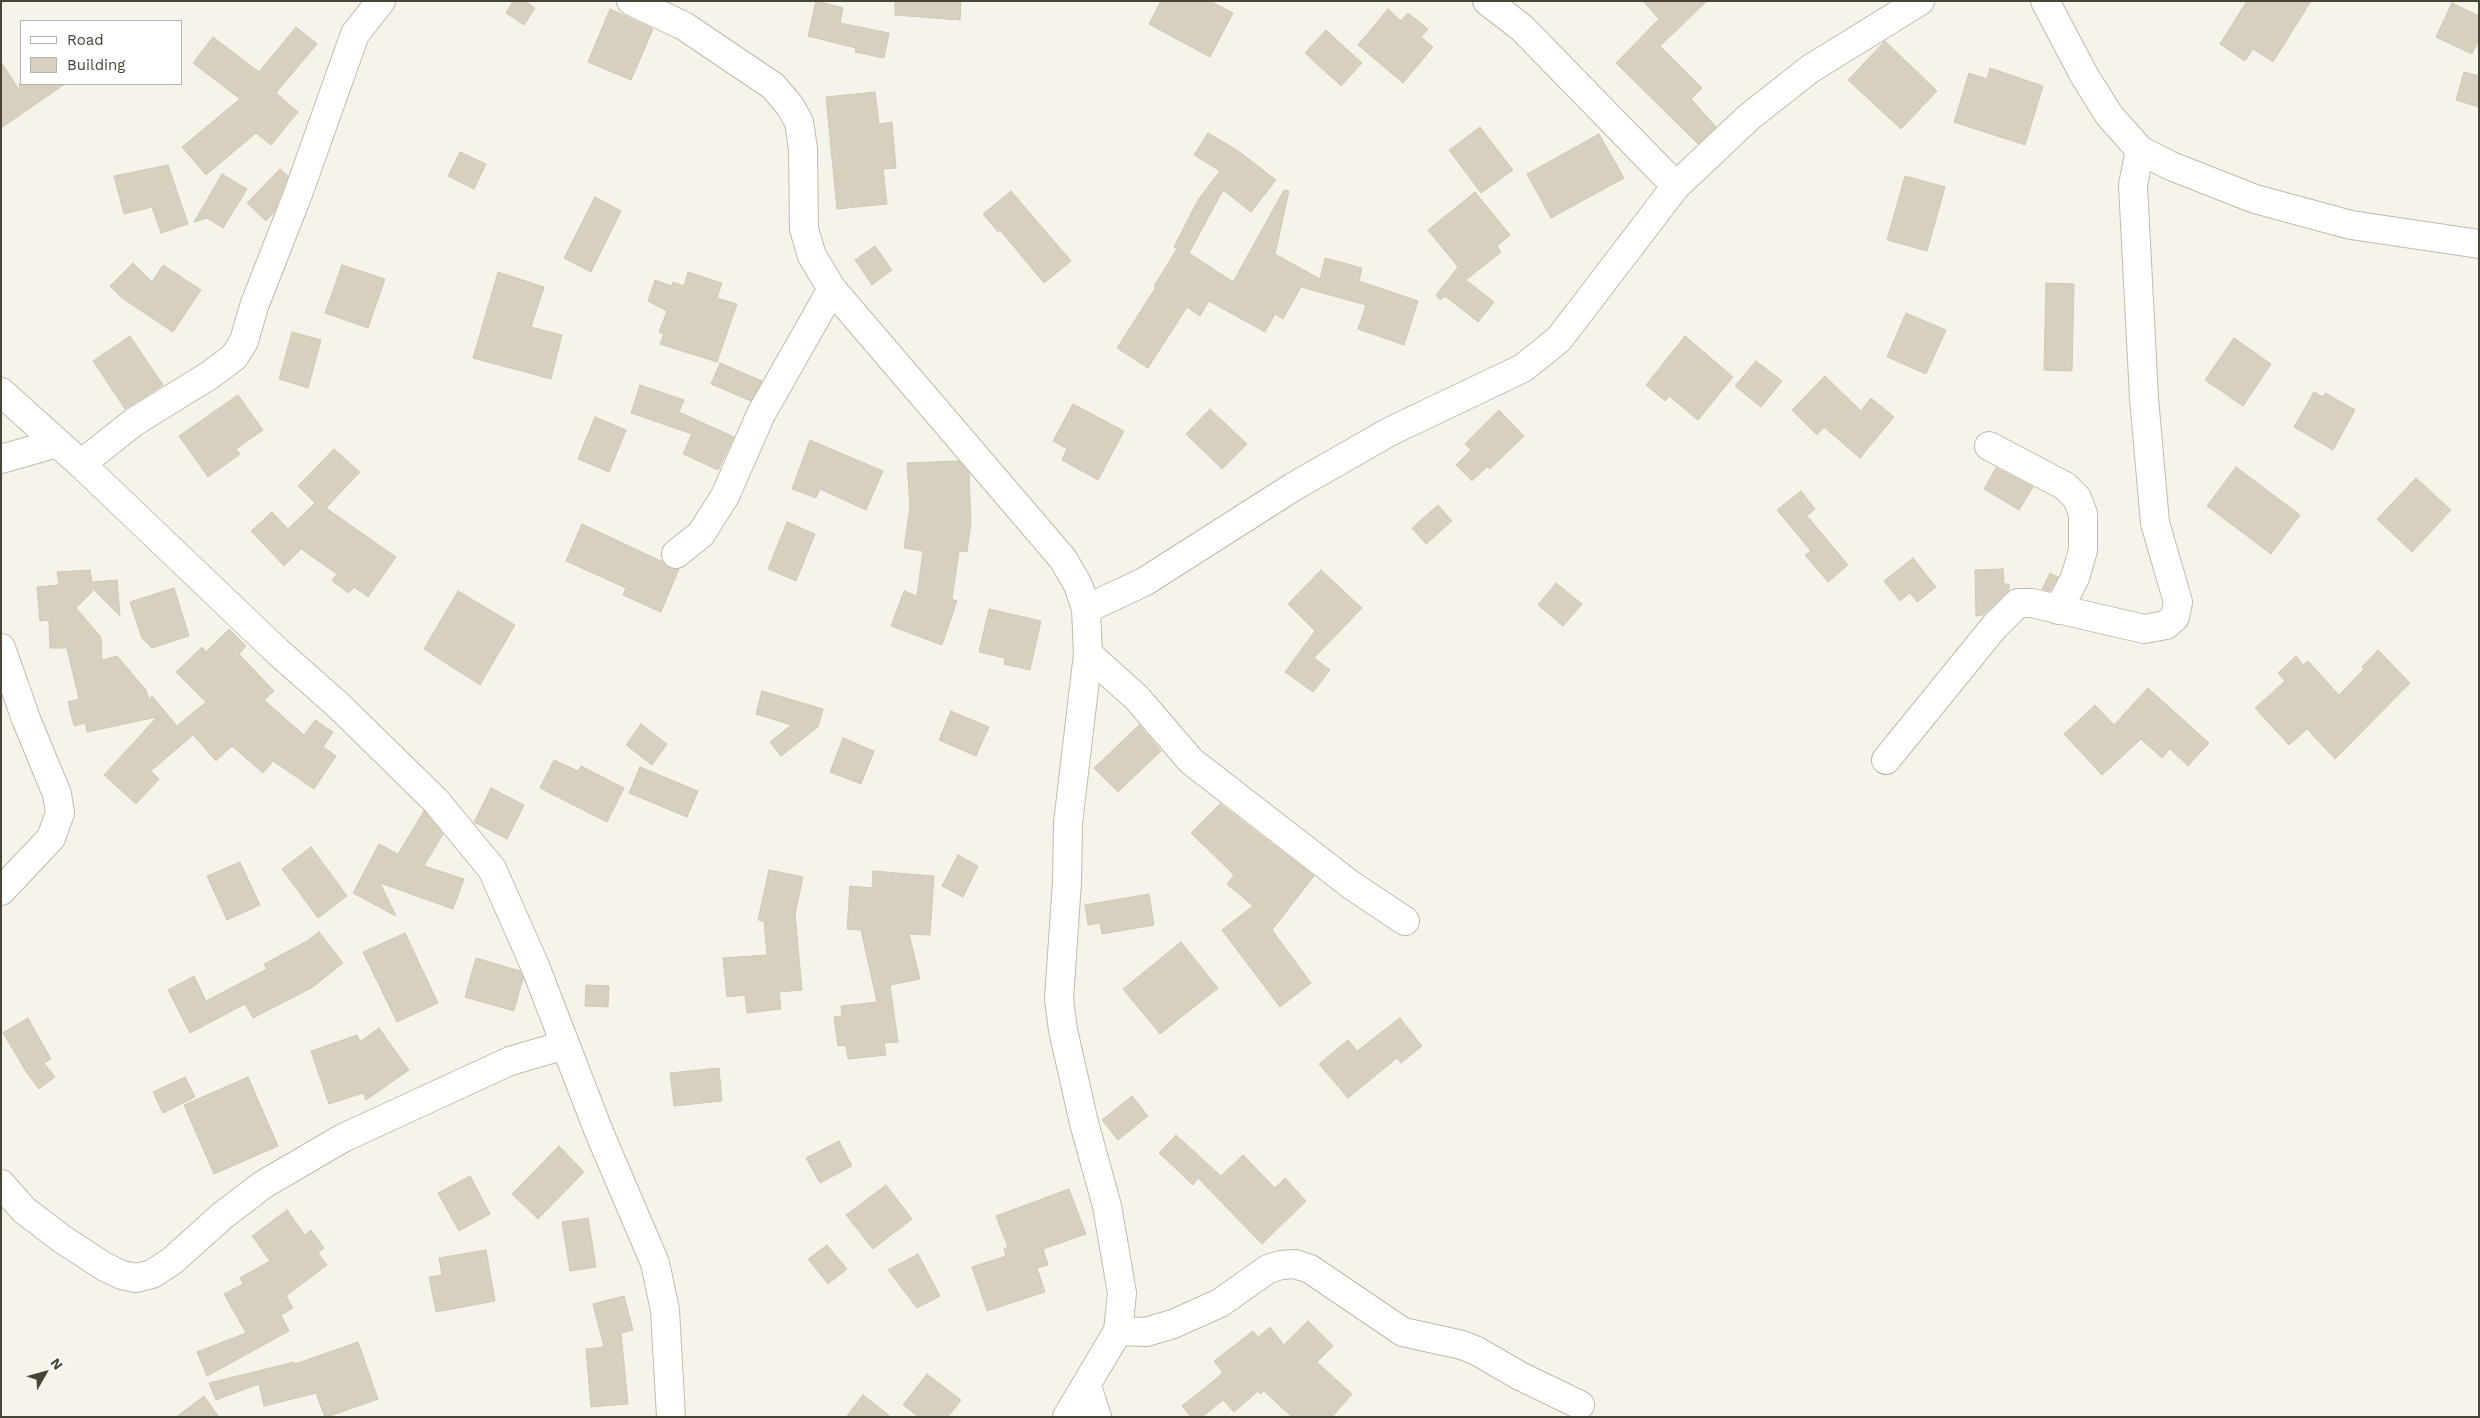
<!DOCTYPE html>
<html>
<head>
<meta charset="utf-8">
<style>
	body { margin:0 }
	#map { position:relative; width:2480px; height:1418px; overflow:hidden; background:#f5f3ea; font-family:"Work Sans",sans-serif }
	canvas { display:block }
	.frame { position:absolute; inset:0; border:2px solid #494438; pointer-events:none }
	.legend { position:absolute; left:20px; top:20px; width:162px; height:65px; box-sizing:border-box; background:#fff; border:1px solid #b6b4af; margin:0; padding:6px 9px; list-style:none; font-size:15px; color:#494438 }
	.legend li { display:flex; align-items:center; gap:10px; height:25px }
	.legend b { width:25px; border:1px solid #b6b4af }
	.north { position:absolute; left:20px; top:1348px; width:50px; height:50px; -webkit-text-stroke:4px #fff; paint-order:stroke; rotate:52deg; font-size:14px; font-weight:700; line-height:20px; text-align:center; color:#494438 }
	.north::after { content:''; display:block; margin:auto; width:18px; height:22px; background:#494438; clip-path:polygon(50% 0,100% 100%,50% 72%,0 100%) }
</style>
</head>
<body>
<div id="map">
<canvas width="2480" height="1418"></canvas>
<div class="frame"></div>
<ul class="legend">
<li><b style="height:6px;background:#fff"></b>Road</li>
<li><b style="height:14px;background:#d7d0bf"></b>Building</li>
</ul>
<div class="north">N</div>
</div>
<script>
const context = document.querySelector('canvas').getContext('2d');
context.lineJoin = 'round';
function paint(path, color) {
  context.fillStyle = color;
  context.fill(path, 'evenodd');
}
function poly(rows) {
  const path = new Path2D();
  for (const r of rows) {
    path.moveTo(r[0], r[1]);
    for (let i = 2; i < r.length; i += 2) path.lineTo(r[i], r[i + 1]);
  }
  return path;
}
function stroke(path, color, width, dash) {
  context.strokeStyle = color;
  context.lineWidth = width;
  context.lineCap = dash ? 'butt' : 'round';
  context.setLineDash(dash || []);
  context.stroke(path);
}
const building = poly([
	[513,1,525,1,535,8,524,25,506,13,513,1],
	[816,1,843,8,840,23,889,33,884,58,855,52,856,48,808,36,816,1],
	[895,1,961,1,960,20,895,15,895,1],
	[1161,1,1210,1,1233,13,1210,57,1149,24,1161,1],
	[1643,1,1707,1,1660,46,1702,88,1691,99,1716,127,1698,144,1616,63,1659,19,1643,1],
	[2247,1,2311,1,2273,62,2253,49,2245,61,2220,44,2247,1],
	[2452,3,2479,16,2479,40,2472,54,2436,37,2452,3],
	[610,9,653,29,631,80,588,62,610,9],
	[1388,9,1401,21,1408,13,1428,29,1421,37,1433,47,1403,83,1358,45,1388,9],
	[296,27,317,44,276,93,298,112,271,145,256,133,206,175,182,147,240,99,193,63,213,37,259,72,296,27],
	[1326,30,1362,63,1341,86,1305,53,1326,30],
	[1885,41,1937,91,1901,129,1848,80,1885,41],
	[1,62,20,91,19,84,65,84,1,128,1,62],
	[1990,68,2043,86,2025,145,1954,122,1969,73,1987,79,1990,68],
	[2464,72,2479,76,2479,107,2456,100,2464,72],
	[875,92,879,124,892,122,896,168,883,169,887,204,837,209,826,97,875,92],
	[1480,127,1513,170,1481,193,1449,150,1480,127],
	[1208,133,1237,150,1276,180,1251,212,1223,190,1189,253,1233,282,1284,190,1289,191,1275,254,1320,279,1325,258,1362,268,1359,281,1418,301,1404,345,1358,329,1366,305,1301,287,1283,319,1275,314,1265,332,1209,301,1200,316,1187,307,1148,368,1117,348,1156,287,1154,286,1177,249,1174,247,1198,200,1220,171,1194,155,1208,133],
	[1599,134,1624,178,1551,218,1527,174,1599,134],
	[460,152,486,164,474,189,448,176,460,152],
	[168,165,188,224,161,233,152,207,124,214,114,176,168,165],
	[280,169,288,176,274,212,266,221,247,203,280,169],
	[222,174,247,189,223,228,207,218,194,222,222,174],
	[1905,176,1945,187,1927,251,1887,240,1905,176],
	[1011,191,1071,261,1044,283,1000,230,998,232,983,214,1011,191],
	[1475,192,1510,235,1497,246,1501,252,1466,280,1494,302,1478,322,1445,296,1440,300,1436,295,1458,267,1428,230,1475,192],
	[595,197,621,211,591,272,564,258,595,197],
	[875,246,892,270,872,285,855,260,875,246],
	[133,263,152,282,163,265,201,290,173,332,122,298,110,286,133,263],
	[342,265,385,279,368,328,325,313,342,265],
	[498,272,544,287,531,327,562,335,551,379,473,358,498,272],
	[688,272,722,283,717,298,737,304,717,362,660,344,664,334,659,332,667,311,648,301,655,280,672,286,673,282,684,286,688,272],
	[2046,283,2074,284,2072,371,2044,370,2046,283],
	[1906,313,1946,330,1926,374,1887,357,1906,313],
	[292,332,321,340,308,388,279,379,292,332],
	[130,336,163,385,125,409,93,361,130,336],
	[1685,336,1733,377,1698,420,1669,396,1665,401,1646,385,1685,336],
	[2234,338,2271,364,2243,406,2205,380,2234,338],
	[1756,361,1782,381,1761,407,1735,386,1756,361],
	[720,363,762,381,751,401,711,384,720,363],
	[1825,376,1861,411,1871,398,1894,417,1860,458,1824,427,1817,435,1792,410,1825,376],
	[640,385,684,400,679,412,734,437,718,470,683,454,692,434,631,413,640,385],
	[2314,392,2323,397,2325,393,2355,410,2333,450,2294,427,2314,392],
	[238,395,263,430,236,449,240,454,208,477,179,436,238,395],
	[1073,404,1124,431,1098,480,1062,460,1067,449,1053,441,1073,404],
	[1210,409,1247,444,1222,469,1186,434,1210,409],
	[1499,410,1524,436,1490,469,1487,467,1472,481,1456,465,1471,450,1465,444,1499,410],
	[595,417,626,430,609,472,578,459,595,417],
	[810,440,883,471,866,510,820,489,816,498,792,489,810,440],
	[334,449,360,472,326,508,396,557,368,597,354,587,349,593,332,581,337,574,301,549,284,566,251,531,272,512,288,529,315,503,298,486,334,449],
	[959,461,969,473,971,523,967,552,959,551,952,599,957,601,942,645,891,626,904,591,917,596,923,551,904,548,910,507,907,463,959,461],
	[2236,467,2300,515,2271,554,2207,506,2236,467],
	[1996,468,2033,487,2019,510,1984,489,1996,468],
	[2416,478,2451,510,2412,552,2377,519,2416,478],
	[1801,491,1815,509,1807,516,1848,565,1828,582,1805,555,1811,551,1777,510,1801,491],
	[1438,505,1452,521,1426,544,1412,528,1438,505],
	[787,522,815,534,796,581,768,569,787,522],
	[582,524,663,562,670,568,679,569,661,612,623,595,626,588,566,561,582,524],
	[1913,558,1936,587,1917,602,1910,593,1900,601,1884,581,1913,558],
	[2003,569,2004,584,2009,584,2009,591,1983,615,1976,616,1975,570,2003,569],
	[90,570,92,582,117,580,120,616,92,588,92,592,76,608,101,637,102,660,117,656,146,690,149,700,152,696,177,726,206,702,176,672,202,647,206,652,229,629,246,646,239,654,274,691,264,700,304,735,315,720,333,732,323,747,336,756,314,789,273,761,263,773,232,746,216,761,193,735,151,771,159,779,136,804,104,775,157,717,87,732,85,723,74,726,68,702,79,699,67,648,50,648,49,620,40,621,37,587,59,585,57,572,90,570],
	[1321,570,1362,608,1314,658,1330,670,1313,692,1285,672,1315,631,1288,604,1321,570],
	[2050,573,2058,577,2050,591,2042,589,2050,573],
	[1556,583,1582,604,1563,626,1538,605,1556,583],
	[174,588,189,636,152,648,142,638,130,602,174,588],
	[458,591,515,625,480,685,424,649,458,591],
	[989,609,1041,621,1030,670,1004,664,1005,658,979,652,989,609],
	[2378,650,2410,683,2335,759,2307,729,2289,745,2255,708,2285,681,2278,673,2296,656,2303,665,2308,661,2339,695,2364,669,2362,667,2378,650],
	[2148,688,2209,743,2188,766,2170,749,2162,758,2141,739,2102,775,2064,734,2095,705,2114,725,2148,688],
	[762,691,823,709,818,727,781,756,770,742,791,725,756,714,762,691],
	[951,711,989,727,976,756,939,740,951,711],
	[641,724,667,744,652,765,626,745,641,724],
	[1139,725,1161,751,1118,792,1094,768,1139,725],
	[843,738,874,751,861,784,830,772,843,738],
	[554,760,578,771,581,766,624,788,607,822,540,788,554,760],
	[640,767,698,791,687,817,629,793,640,767],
	[491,788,524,805,507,839,474,822,491,788],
	[1220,804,1314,876,1272,930,1311,983,1280,1007,1222,930,1253,906,1227,884,1234,875,1191,833,1220,804],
	[424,811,443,834,424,866,464,879,453,909,380,883,396,916,353,893,379,844,398,854,424,811],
	[311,847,347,896,318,918,282,869,311,847],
	[958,855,978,866,963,897,942,886,958,855],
	[240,862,260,905,227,920,207,876,240,862],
	[769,870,803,877,795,914,802,990,779,992,781,1009,747,1013,745,995,727,997,723,958,767,955,764,921,758,920,769,870],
	[873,871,934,876,930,935,909,934,920,979,890,985,898,1042,884,1043,886,1055,848,1059,846,1045,838,1046,834,1017,842,1016,841,1006,877,1002,861,930,847,929,850,886,872,888,873,871],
	[1149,894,1154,925,1102,934,1100,923,1088,925,1085,905,1149,894],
	[319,932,343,963,313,987,253,1018,245,1004,190,1033,168,990,194,976,206,1001,267,969,264,964,307,941,319,932],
	[405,933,438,1003,397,1022,363,952,405,933],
	[1181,942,1218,988,1160,1034,1123,989,1181,942],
	[476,958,520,971,523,978,514,1011,465,997,476,958],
	[586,985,609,986,608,1007,585,1006,586,985],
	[28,1018,51,1059,44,1063,55,1077,39,1089,27,1073,3,1033,28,1018],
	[1400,1018,1422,1046,1401,1063,1397,1058,1348,1098,1319,1064,1348,1040,1357,1051,1400,1018],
	[379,1028,409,1070,366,1100,363,1093,329,1104,311,1051,357,1035,360,1042,379,1028],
	[719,1068,722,1101,674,1106,670,1073,719,1068],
	[185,1077,195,1097,163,1113,153,1092,185,1077],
	[248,1077,278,1146,214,1174,184,1105,248,1077],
	[1132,1096,1148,1116,1118,1140,1102,1120,1132,1096],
	[1176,1135,1221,1176,1243,1155,1275,1188,1285,1178,1306,1201,1262,1244,1198,1178,1193,1185,1159,1153,1176,1135],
	[839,1141,852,1166,820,1183,806,1158,839,1141],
	[559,1146,584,1172,538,1219,512,1194,559,1146],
	[470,1176,490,1214,459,1231,438,1193,470,1176],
	[886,1185,912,1219,873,1249,846,1215,886,1185],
	[1069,1189,1086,1234,1043,1249,1048,1265,1037,1268,1045,1292,987,1311,972,1267,1006,1256,1004,1249,1008,1247,996,1216,1069,1189],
	[287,1210,305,1235,311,1230,324,1248,318,1253,327,1265,286,1296,293,1308,281,1315,289,1331,207,1376,197,1352,246,1333,224,1294,243,1284,240,1278,270,1261,252,1236,287,1210],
	[588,1218,596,1267,570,1271,562,1222,588,1218],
	[827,1245,847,1269,828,1284,808,1259,827,1245],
	[486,1250,495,1301,436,1312,429,1277,442,1275,439,1258,486,1250],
	[918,1254,940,1296,917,1308,888,1270,918,1254],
	[624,1296,633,1330,621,1333,628,1404,591,1407,586,1349,604,1347,593,1304,624,1296],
	[1308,1321,1333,1346,1317,1362,1352,1394,1332,1417,1292,1417,1264,1391,1260,1394,1258,1391,1234,1412,1223,1400,1202,1417,1191,1417,1182,1406,1223,1373,1214,1361,1253,1331,1258,1337,1270,1327,1284,1345,1308,1321],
	[358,1342,378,1399,327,1417,325,1417,316,1393,264,1406,259,1384,216,1400,209,1383,294,1362,295,1364,358,1342],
	[927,1374,961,1400,948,1417,919,1417,903,1405,927,1374],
	[863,1395,891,1417,846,1417,863,1395],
	[204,1396,219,1417,176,1417,204,1396]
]);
paint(building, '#d7d0bf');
stroke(building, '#d1c8b2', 1);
const minor = poly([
	[631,1,684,26,773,86,790,106,799,122,803,149,804,229,812,256,832,289,1063,559,1078,585,1086,609,1088,654,1068,823,1067,882,1059,999,1063,1030,1084,1123,1107,1206,1122,1293,1118,1331,1067,1417],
	[1487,1,1522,28,1676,186],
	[2045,1,2084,75,2109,115,2140,150,2171,166,2255,199,2351,225,2479,244],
	[1,392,81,464,277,651,339,706,436,801,492,869,535,966,599,1132,655,1263,665,1310,671,1417],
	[1989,446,2065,486,2077,498,2083,514,2083,550,2075,578,2058,610],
	[1,459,57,443],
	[81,464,134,422,210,375,234,357,244,341,254,306,298,194,355,34,381,1],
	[676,554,701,534,725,496,761,414,832,289],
	[1086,609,1144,582,1293,487,1389,432,1523,368,1559,339,1676,186,1749,117,1810,69,1920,1],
	[1,648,26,719,57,794,60,813,51,838,1,891],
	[1088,654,1137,698,1191,761,1351,885,1405,921],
	[1886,760,1994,627,2018,603,2032,603,2144,629,2166,625,2175,617,2178,602,2155,523,2144,398,2133,185,2140,150],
	[1,1184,24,1210,62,1239,105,1267,122,1275,136,1278,152,1274,172,1261,222,1216,264,1184,343,1138,510,1061,565,1045],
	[1118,1331,1146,1332,1173,1324,1220,1303,1268,1269,1281,1265,1295,1264,1310,1269,1403,1332,1462,1345,1477,1351,1520,1376,1580,1405],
	[1087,1386,1097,1417]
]);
stroke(minor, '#c1bbac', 30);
stroke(minor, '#fff', 28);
</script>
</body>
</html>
